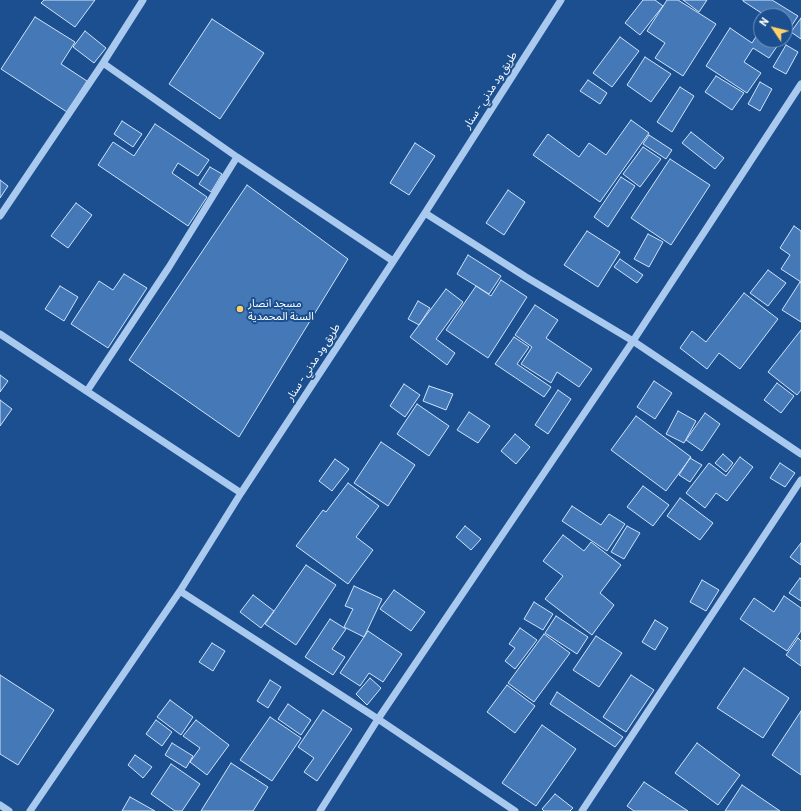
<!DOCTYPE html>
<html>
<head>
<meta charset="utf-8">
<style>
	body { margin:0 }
	#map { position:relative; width:801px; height:811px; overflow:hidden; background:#1b4f8f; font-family:Barlow,sans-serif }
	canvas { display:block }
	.north { position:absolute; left:753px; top:8px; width:40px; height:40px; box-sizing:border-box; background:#1b4f8f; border:1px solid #7695bc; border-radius:50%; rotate:305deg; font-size:11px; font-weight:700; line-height:16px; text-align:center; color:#fff }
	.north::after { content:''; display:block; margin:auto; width:14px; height:18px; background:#ffd166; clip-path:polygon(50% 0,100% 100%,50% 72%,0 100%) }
</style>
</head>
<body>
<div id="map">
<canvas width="801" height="811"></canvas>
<div class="north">N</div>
</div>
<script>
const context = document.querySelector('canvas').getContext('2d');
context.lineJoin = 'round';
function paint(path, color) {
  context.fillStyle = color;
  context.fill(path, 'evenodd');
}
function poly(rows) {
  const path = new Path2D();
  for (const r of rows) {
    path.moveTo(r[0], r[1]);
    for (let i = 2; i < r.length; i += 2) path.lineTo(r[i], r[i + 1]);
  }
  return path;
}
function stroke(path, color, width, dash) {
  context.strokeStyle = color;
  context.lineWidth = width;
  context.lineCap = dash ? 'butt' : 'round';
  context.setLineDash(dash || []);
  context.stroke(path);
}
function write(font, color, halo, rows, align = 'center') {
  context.font = font + ' Barlow,"Noto Sans Arabic",sans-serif';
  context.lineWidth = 4;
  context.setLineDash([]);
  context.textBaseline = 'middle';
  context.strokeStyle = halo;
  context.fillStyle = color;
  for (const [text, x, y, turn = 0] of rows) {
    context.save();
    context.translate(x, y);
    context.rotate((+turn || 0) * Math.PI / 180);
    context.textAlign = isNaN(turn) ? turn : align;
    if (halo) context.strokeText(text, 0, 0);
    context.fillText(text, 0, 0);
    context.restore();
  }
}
const building = poly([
	[44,0,95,0,75,27,41,3,44,0],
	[643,0,655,0,663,6,640,35,625,23,643,0],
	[667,0,678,0,716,24,683,76,655,58,665,43,647,31,667,0],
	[683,0,707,0,699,12,683,0],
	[743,0,772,0,798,16,788,31,785,28,785,16,766,16,743,1,743,0],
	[35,17,75,42,61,64,87,81,67,112,1,69,35,17],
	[801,18,801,39,791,32,801,18],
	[212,19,264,53,220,119,169,84,212,19],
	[730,28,752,43,759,32,761,34,761,40,770,40,778,45,769,58,753,48,744,62,761,73,747,93,706,66,730,28],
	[85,31,106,48,94,63,73,47,85,31],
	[620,37,639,51,612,87,593,73,620,37],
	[786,45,798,52,786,74,773,67,786,45],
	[645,57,671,74,651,102,627,85,645,57],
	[716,76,744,93,732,110,705,92,716,76],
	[588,80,607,93,600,104,580,91,588,80],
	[760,82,772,89,760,111,748,104,760,82],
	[680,87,694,96,672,132,657,122,680,87],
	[631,120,649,133,600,202,533,155,548,134,579,157,589,143,606,155,631,120],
	[122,121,142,134,133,147,114,134,122,121],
	[155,124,209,160,198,176,178,163,172,173,207,197,188,226,98,165,113,142,134,156,155,124],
	[691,132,724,158,715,169,682,143,691,132],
	[649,135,672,150,666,159,643,144,649,135],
	[415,143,435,156,409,195,390,183,415,143],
	[643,147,661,159,640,187,623,174,643,147],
	[670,159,710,185,671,245,631,218,670,159],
	[210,167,222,174,211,192,199,184,210,167],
	[621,177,635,186,608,227,594,217,621,177],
	[0,180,8,186,0,198,0,180],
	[247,185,348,259,239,437,129,360,247,185],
	[508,190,525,202,504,235,486,223,508,190],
	[76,203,92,215,68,248,51,236,76,203],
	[794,226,801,231,801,282,781,269,790,255,780,248,794,226],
	[587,231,620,252,598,287,564,265,587,231],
	[648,234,663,242,649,267,634,259,648,234],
	[468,255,501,276,489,294,457,274,468,255],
	[620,259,643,275,637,283,614,267,620,259],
	[768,270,786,283,768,306,750,293,768,270],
	[124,274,147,288,108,348,71,324,99,281,113,290,124,274],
	[501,280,527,297,488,358,446,330,476,286,491,296,501,280],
	[800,282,801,283,801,322,782,310,800,282],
	[60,286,78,297,64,321,45,309,60,286],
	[446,289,463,302,436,339,455,353,447,365,410,337,446,289],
	[744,293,778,319,740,369,719,353,707,369,680,348,692,331,706,342,744,293],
	[418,301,430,308,419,325,408,319,418,301],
	[535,305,558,320,546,338,592,369,579,387,557,372,551,383,521,364,532,347,515,335,535,305],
	[801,330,801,390,797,395,768,372,801,330],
	[514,337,529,347,517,364,551,387,544,397,495,364,514,337],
	[0,375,8,381,0,392,0,375],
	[654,381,672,393,655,419,637,407,654,381],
	[777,383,794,396,781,413,764,400,777,383],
	[404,384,420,395,405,417,390,406,404,384],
	[429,386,453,394,446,410,423,401,429,386],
	[558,390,571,399,548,434,535,425,558,390],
	[0,400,12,409,0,426,0,400],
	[417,404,449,426,429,456,397,434,417,404],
	[678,411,696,421,684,443,666,434,678,411],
	[469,412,490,426,478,443,457,430,469,412],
	[705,413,720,424,702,451,686,440,705,413],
	[636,416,691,457,666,491,611,450,636,416],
	[515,434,530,447,516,464,501,451,515,434],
	[381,442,415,465,388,506,354,483,381,442],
	[723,454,733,463,726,472,715,463,723,454],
	[740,457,753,467,727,501,716,493,705,508,686,493,709,463,726,476,740,457],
	[690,458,702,465,690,482,679,475,690,458],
	[335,459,349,469,332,491,319,481,335,459],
	[780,463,795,473,785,487,770,478,780,463],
	[348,483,379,506,356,537,373,550,348,584,296,546,323,510,326,512,348,483],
	[643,486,669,505,653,526,627,507,643,486],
	[680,498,713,523,700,540,667,516,680,498],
	[572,506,601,525,609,514,625,524,607,551,562,521,572,506],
	[465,526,481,539,471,550,456,537,465,526],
	[627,526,640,533,624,559,611,552,627,526],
	[563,535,584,551,591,542,621,565,600,593,614,605,592,635,545,599,563,576,543,561,563,535],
	[801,543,801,565,790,557,801,543],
	[306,565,336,585,296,645,265,624,306,565],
	[800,578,801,579,801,601,789,593,800,578],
	[702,580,719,590,706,611,690,602,702,580],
	[354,586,382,599,364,637,344,627,353,609,345,606,354,586],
	[394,590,425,612,411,631,380,609,394,590],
	[253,595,274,611,261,628,240,612,253,595],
	[784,596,801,608,801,631,787,651,740,619,754,598,774,612,784,596],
	[534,602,553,614,543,630,524,619,534,602],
	[556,616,588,637,577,654,545,633,556,616],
	[330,619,346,629,332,649,345,657,333,675,305,657,330,619],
	[655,620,668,628,655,650,642,642,655,620],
	[520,628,537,640,515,669,505,661,515,648,509,644,520,628],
	[368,631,402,654,383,682,369,673,360,686,340,673,368,631],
	[544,634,570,653,534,702,508,683,544,634],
	[596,636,622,653,599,687,573,670,596,636],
	[798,638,801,641,801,666,786,655,798,638],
	[212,643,225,651,213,671,199,662,212,643],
	[744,668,789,698,763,738,717,708,744,668],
	[0,675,54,710,18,765,0,754,0,675],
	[631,675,654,690,626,732,603,717,631,675],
	[370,678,381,688,367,705,356,694,370,678],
	[270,680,281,687,268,708,257,701,270,680],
	[507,685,535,706,515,733,487,712,507,685],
	[557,692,623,737,615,747,550,704,557,692],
	[170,700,193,717,181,735,157,717,170,700],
	[288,704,311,720,301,735,278,719,288,704],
	[323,710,352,729,317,781,304,772,314,758,298,747,323,710],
	[801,711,801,775,772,755,801,711],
	[270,717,301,738,272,781,240,760,270,717],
	[156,720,172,732,162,746,146,734,156,720],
	[196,720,229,745,207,775,190,762,200,748,183,736,196,720],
	[542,725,576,749,536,806,502,783,542,725],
	[172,743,193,756,186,768,165,755,172,743],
	[697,743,740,775,718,805,675,773,697,743],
	[135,755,152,767,143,778,128,765,135,755],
	[231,763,268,787,253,811,201,811,231,763],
	[171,764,200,784,182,811,175,811,151,794,171,764],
	[644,782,688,811,634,811,627,806,644,782],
	[742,785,780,811,725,811,742,785],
	[555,794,573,808,570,811,544,811,542,809,555,794],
	[130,797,155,811,122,811,130,797]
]);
paint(building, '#4478b7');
stroke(building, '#cfe3fa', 1);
stroke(poly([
	[103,63,237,157,393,261],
	[425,213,526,277,633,341,801,454],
	[0,216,103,63,143,0],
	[0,334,241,493],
	[87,391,169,267,237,157],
	[180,591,378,719,515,811],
	[0,805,9,811],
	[30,811,180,591,241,493,425,213,561,0],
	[320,811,378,719,633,341,801,84],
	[582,811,801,480]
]), '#a9c9ee', 7);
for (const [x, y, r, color] of [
	[240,309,4,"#ffd166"]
]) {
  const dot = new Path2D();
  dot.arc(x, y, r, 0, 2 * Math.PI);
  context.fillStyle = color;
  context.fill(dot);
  stroke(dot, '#1b4f8f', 1.5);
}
write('11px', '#fff', '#1b4f8f', [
	["طريق ود مدني - سنار",490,90,-57],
	["طريق ود مدني - سنار",313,362,-57]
]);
write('11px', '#fff', '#1b4f8f', [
	["مسجد انصار",248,303],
	["السنة المحمدية",248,316]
], 'left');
</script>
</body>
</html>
